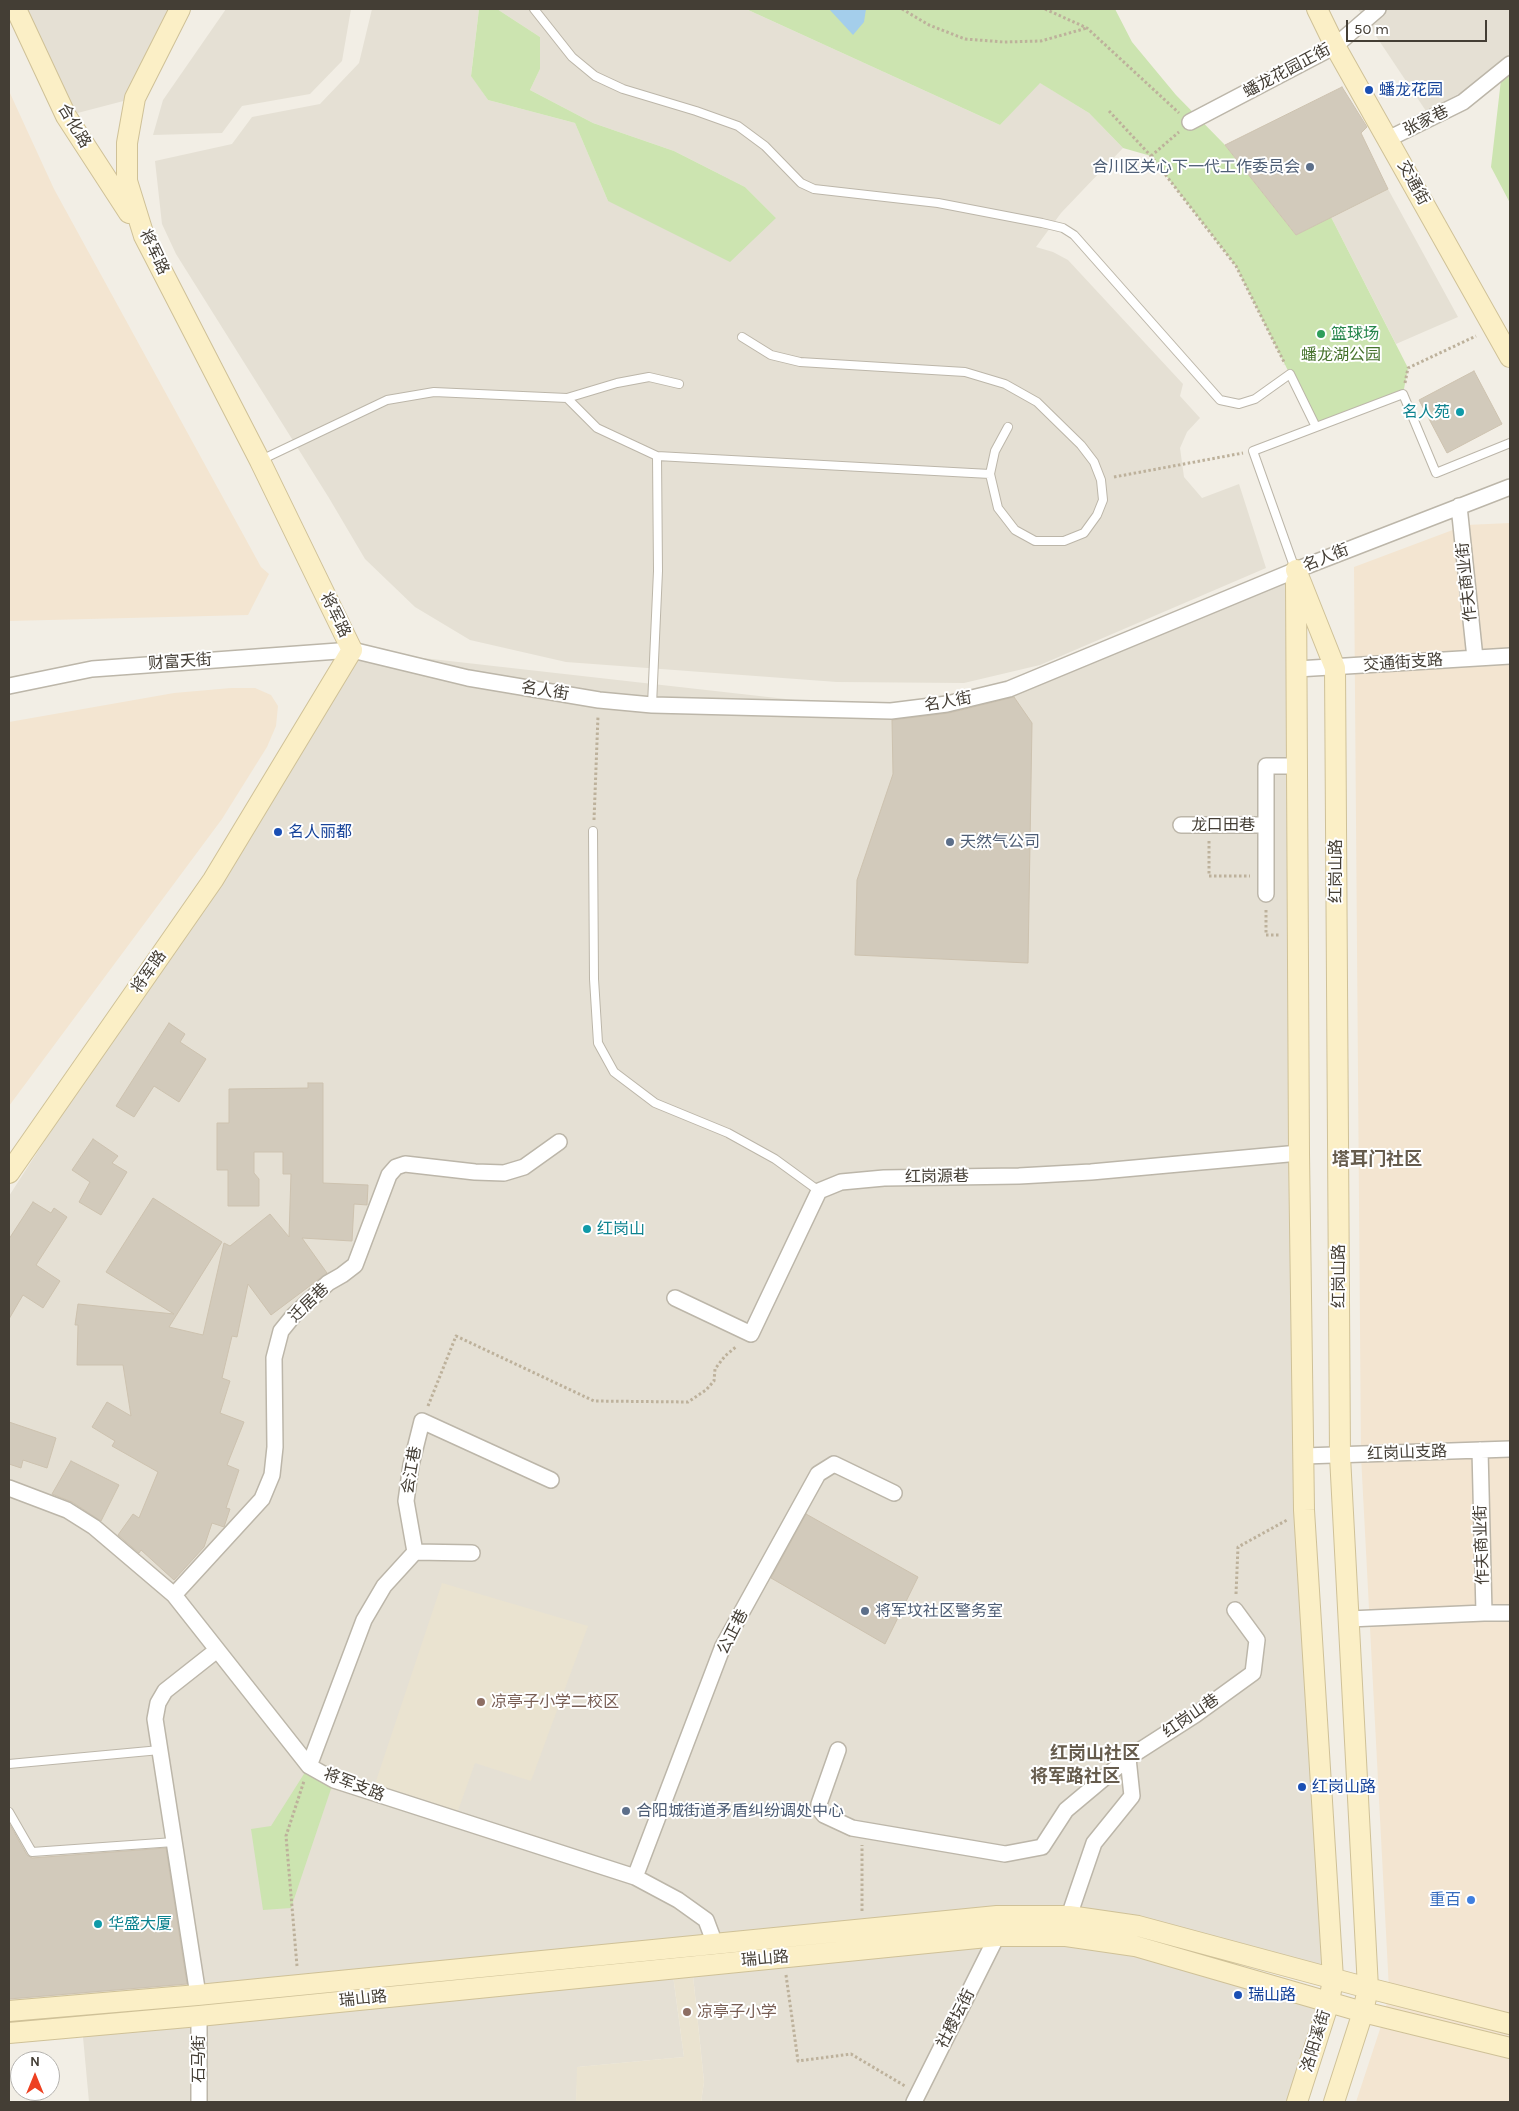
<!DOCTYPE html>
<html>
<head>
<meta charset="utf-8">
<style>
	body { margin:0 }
	#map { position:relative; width:1519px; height:2111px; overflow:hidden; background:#f2eee5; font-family:Karla,sans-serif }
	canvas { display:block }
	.frame { position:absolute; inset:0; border:10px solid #443e35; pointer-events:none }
	.north { position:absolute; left:10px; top:2051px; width:50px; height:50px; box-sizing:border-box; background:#fff; border:1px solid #b4b2ae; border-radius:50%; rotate:0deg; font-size:14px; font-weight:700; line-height:20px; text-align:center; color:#443e35 }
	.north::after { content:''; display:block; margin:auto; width:18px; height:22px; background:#ed4121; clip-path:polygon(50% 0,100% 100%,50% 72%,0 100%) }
	.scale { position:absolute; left:1346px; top:20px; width:141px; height:22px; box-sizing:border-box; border:2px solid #443e35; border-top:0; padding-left:6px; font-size:15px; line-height:18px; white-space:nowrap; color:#443e35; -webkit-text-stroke:4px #fff; paint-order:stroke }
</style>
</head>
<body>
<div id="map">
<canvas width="1519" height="2111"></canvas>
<div class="frame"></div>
<div class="north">N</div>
<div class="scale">50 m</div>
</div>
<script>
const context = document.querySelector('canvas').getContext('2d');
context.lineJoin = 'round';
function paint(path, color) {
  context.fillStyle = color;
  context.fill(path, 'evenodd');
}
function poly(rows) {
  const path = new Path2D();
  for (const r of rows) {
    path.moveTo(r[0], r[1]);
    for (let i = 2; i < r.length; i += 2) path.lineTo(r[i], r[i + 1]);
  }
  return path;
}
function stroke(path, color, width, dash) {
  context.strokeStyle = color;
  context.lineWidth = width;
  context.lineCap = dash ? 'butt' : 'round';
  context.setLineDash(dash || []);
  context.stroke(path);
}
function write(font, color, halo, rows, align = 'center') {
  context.font = font + ' Karla,"Noto Sans SC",sans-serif';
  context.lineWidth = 4;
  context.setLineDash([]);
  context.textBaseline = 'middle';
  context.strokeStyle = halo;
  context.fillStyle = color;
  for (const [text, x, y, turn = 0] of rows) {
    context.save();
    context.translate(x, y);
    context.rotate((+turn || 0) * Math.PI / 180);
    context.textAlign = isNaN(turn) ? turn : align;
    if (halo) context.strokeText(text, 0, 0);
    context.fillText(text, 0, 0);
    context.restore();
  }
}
paint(poly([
	[16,9,180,9,135,98,66,116],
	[226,9,351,9,342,61,310,94,242,106,222,133,153,135,163,100],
	[372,9,479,9,471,75,488,100,575,123,608,201,776,218,745,187,674,151,593,123,530,90,540,69,540,37,497,9,746,9,1000,125,1039,82,1089,113,1123,148,1061,213,1036,247,1053,252,1068,260,1183,384,1180,396,1200,418,1187,432,1180,448,1184,477,1202,498,1239,484,1266,568,1040,665,964,683,837,682,566,662,470,640,415,607,365,559,329,498,176,254,162,224,155,161,232,144,252,117,320,104,359,63],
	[1358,9,1510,9,1510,56,1470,88,1426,111],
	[1388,189,1458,317,1396,344,1331,217],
	[1296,570,1299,1153,1333,1979,1069,1916,9,2011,9,1196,213,880,352,650,892,711,1009,689],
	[1066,1936,1329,2002,1297,2102,701,2102,704,2082,692,1966],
	[672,1968,684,2057,578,2067,576,2102,89,2102,82,2026]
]), '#e5e0d4');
paint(poly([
	[9,91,54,189,261,567,269,574,248,615,9,621],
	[1510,523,1510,2102,1356,2102,1384,2017,1389,1990,1361,1456,1354,567,1466,525],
	[231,688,255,688,271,695,278,706,276,726,267,747,222,819,9,1106,9,722,174,693]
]), '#f3e5d1');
paint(poly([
	[442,1583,588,1626,531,1781,475,1763,455,1819,372,1793],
	[692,1966,704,2082,701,2102,576,2102,577,2067,684,2057,672,1968]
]), '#eae3d0');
paint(poly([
	[479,9,497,9,540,37,540,69,530,90,593,123,674,151,745,187,776,218,730,262,608,201,575,123,488,100,471,76],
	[746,9,1115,9,1132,42,1176,95,1225,145,1296,235,1331,217,1408,368,1403,394,1316,427,1236,266,1151,156,1123,148,1089,113,1040,83,1000,125],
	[1510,64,1510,203,1491,167,1502,71],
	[309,1766,334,1780,291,1908,263,1910,251,1829,271,1826]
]), '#cce4b0');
paint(poly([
	[829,9,866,9,864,22,853,35]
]), '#a4ceeb');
const building = poly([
	[1342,87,1367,127,1361,133,1388,189,1296,235,1225,145,1342,87],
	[1474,371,1502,424,1447,453,1419,400,1474,371],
	[1014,697,1032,723,1028,963,855,955,857,880,893,774,892,720,949,713,1014,697],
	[169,1023,185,1034,180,1042,206,1059,179,1102,154,1086,134,1117,116,1106,169,1023],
	[308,1083,323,1083,323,1183,368,1185,367,1205,354,1204,352,1241,302,1238,327,1273,271,1315,248,1284,237,1337,232,1336,222,1378,230,1381,220,1413,244,1422,227,1465,239,1470,226,1508,230,1509,224,1527,212,1523,204,1547,174,1580,141,1550,139,1553,118,1535,133,1514,139,1518,158,1472,112,1446,115,1441,92,1427,107,1402,131,1416,123,1365,77,1365,78,1325,75,1325,78,1304,174,1314,106,1272,153,1198,222,1242,169,1327,203,1335,224,1243,230,1246,270,1214,289,1237,291,1174,283,1174,283,1152,254,1152,254,1173,259,1179,259,1206,228,1206,228,1170,217,1170,217,1123,229,1123,229,1089,308,1088,308,1083],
	[93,1139,118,1156,112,1163,127,1172,101,1215,79,1202,90,1182,72,1170,93,1139],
	[33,1202,51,1213,54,1208,67,1217,36,1265,60,1281,43,1308,23,1295,9,1319,9,1239,33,1202],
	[9,1422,56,1438,47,1468,23,1460,21,1468,9,1464,9,1422],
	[71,1461,119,1485,101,1521,72,1502,52,1494,71,1461],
	[806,1514,918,1577,885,1644,771,1578,806,1514],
	[9,1823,27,1855,32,1858,166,1848,187,1984,9,1999,9,1823]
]);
paint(building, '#d2cabb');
stroke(building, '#cdc2af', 1);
const lane = poly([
	[534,9,572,57,595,76,623,89,696,111,738,126,765,146,801,183,814,189,938,203,1042,223,1063,228,1074,235,1220,400,1239,404,1255,399,1290,374,1316,427],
	[742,337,771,355,800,362,965,372,1005,384,1037,402,1081,445,1094,462,1101,480,1103,500,1097,515,1084,533,1064,541,1035,541,1015,530,998,508,990,474,995,451,1008,427],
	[567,398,617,383,649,377,679,384],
	[261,460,387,400,434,392,567,398,597,428,657,456,990,474],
	[1295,569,1253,451,1403,394,1436,473,1510,443],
	[652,705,658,571,657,456],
	[593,831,594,979,598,1043,614,1072,655,1103,728,1133,775,1159,819,1191],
	[9,1764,160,1750],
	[9,1812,32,1852,174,1842]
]);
const street = poly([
	[1190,122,1335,46,1378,9],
	[1388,139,1463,102,1510,64],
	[1459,506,1475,658],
	[1297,669,1510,656],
	[9,686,92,669,352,650,468,678,599,700,652,705,891,711,947,704,1009,689,1296,570,1510,487],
	[1181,825,1266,825],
	[1266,894,1266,766,1297,766],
	[675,1298,751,1334,819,1191,841,1182,884,1178,1019,1176,1091,1172,1299,1153],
	[1480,1450,1484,1613,1510,1613],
	[1304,1456,1510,1449],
	[9,1488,67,1510,94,1527,174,1595,309,1766,334,1780,635,1877,678,1900,706,1920,715,1944],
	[415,1552,472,1553],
	[174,1595,262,1499,272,1475,275,1447,274,1358,281,1331,294,1315,328,1283,342,1275,355,1265,389,1175,396,1167,405,1164,475,1172,504,1173,524,1167,559,1142],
	[1349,1619,1484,1613],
	[838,1750,819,1804,820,1810,824,1815,852,1828,1005,1854,1042,1847,1066,1810,1128,1758,1195,1715,1253,1673,1257,1640,1235,1610],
	[309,1766,364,1620,384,1586,415,1552,406,1501,411,1465,422,1421,551,1480],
	[635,1877,723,1646,818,1474,834,1464,894,1493],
	[1069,1916,1094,1843,1132,1796,1128,1758],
	[198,1995,155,1719,158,1703,165,1691,217,1650],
	[199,2016,199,2102],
	[914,2102,997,1936]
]);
const secondary = poly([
	[16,9,66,116,129,213],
	[1317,9,1335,46,1510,357],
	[1296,570,1335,668,1340,1456,1368,1988,1363,2012,1334,2102],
	[1296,582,1299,1153,1304,1510,1333,1979,1329,2002,1297,2102],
	[9,1173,213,880,352,650,260,461,144,236,127,181,127,143,135,98,180,9],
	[9,2011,198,1995,997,1916,1069,1916,1138,1926,1368,1988,1510,2024],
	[9,2033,199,2016,997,1936,1066,1936,1135,1946,1363,2012,1510,2048]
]);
stroke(lane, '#bcb6a9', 10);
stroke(street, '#bcb6a9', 18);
stroke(secondary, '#cfc197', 22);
stroke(poly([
	[902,9,929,25,965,39,1004,42,1041,41,1087,28],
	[1045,9,1087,28,1179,113],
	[1109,111,1151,156,1236,266,1285,364],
	[1151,156,1179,132],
	[1405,383,1408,368,1476,336],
	[1114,477,1243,453],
	[594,820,598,716],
	[1209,841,1209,876,1250,876],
	[1266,910,1266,935,1280,935],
	[428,1406,456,1336,594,1401,688,1402,706,1390,714,1381,715,1369,725,1356,737,1346],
	[1236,1594,1238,1547,1287,1520],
	[862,1911,862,1845],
	[297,1966,286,1836,304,1781],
	[786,1975,798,2061,851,2054,905,2086]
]), '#bdb19b', 3, [2.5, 2.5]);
stroke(lane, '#fff', 8);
stroke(street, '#fff', 15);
stroke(secondary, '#fbefc6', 20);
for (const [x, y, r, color] of [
	[1369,90,5,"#1a4fb4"],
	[1310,167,5,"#5c6f8a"],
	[1321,334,5,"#2e9e5b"],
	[1460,412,5,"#0f9aa8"],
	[278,832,5,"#1a4fb4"],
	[950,842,5,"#5c6f8a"],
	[587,1229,5,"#0f9aa8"],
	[865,1611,5,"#5c6f8a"],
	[481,1702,5,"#8d6e63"],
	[1302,1787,5,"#1a4fb4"],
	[626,1811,5,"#5c6f8a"],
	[1471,1900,5,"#3f7fe0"],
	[98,1924,5,"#0f9aa8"],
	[1238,1995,5,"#1a4fb4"],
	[687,2012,5,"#8d6e63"]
]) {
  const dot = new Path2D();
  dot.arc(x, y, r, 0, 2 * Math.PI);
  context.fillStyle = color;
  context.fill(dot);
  stroke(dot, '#fff', 2);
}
write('16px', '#443e35', '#fff', [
	["蟠龙花园正街",1287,71,-28],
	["张家巷",1426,121,-26],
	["合化路",74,126,59],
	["交通街",1413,183,61],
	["将军路",154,252,65],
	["名人街",1326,558,-22],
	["作夫商业街",1467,582,-96],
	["将军路",335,615,64],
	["财富天街",180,662,-4],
	["交通街支路",1403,663,-4],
	["名人街",545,691,9],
	["名人街",948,702,-10],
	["龙口田巷",1223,825],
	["红岗山路",1336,871,-90],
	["将军路",149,972,-55],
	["红岗源巷",937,1177,-1],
	["红岗山路",1339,1276,-90],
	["迁居巷",309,1303,-44],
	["红岗山支路",1407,1453,-2],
	["会江巷",412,1470,-80],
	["作夫商业街",1482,1545,-92],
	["公正巷",733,1632,-63],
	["红岗山巷",1191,1716,-34],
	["将军支路",354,1785,21],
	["瑞山路",765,1959,-5],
	["瑞山路",363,1999,-6],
	["社稷坛街",956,2019,-63],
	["洛阳溪街",1316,2041,-73],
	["石马街",199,2059,-90]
]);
write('16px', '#164399', '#fff', [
	["蟠龙花园",1379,90],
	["名人丽都",288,832],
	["红岗山路",1312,1787],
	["瑞山路",1248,1995]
], 'left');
write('16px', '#4e5e75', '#fff', [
	["合川区关心下一代工作委员会",1300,167,"right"],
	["天然气公司",960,842],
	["将军坟社区警务室",875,1611],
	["合阳城街道矛盾纠纷调处中心",636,1811]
], 'left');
write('16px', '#27864d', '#fff', [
	["篮球场",1331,334]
], 'left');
write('16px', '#46722c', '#fff', [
	["蟠龙湖公园",1341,355]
]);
write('16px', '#0d838f', '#fff', [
	["名人苑",1450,412,"right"],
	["红岗山",597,1229],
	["华盛大厦",108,1924]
], 'left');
write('16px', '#785e54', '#fff', [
	["凉亭子小学二校区",491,1702],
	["凉亭子小学",697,2012]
], 'left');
write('16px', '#366cbe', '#fff', [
	["重百",1461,1900]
], 'right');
write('bold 18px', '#665c4d', '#fff', [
	["塔耳门社区",1377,1160],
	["红岗山社区",1095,1754],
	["将军路社区",1075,1777]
]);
</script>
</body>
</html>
